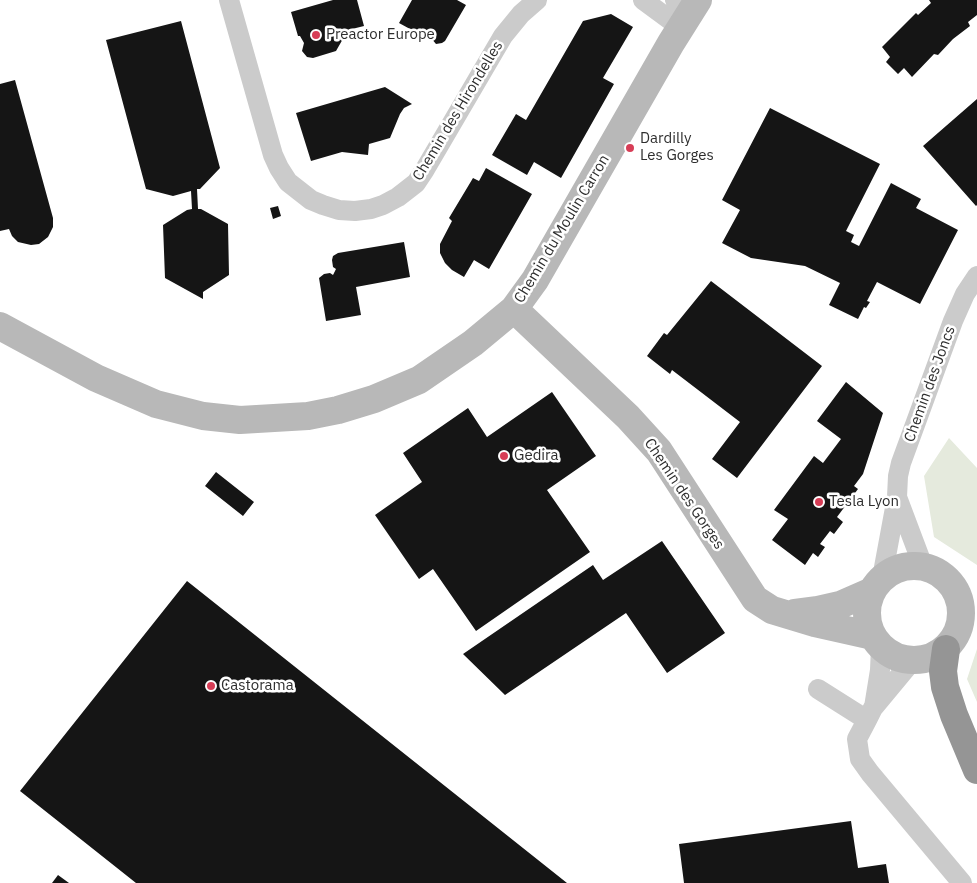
<!DOCTYPE html>
<html>
<head>
<meta charset="utf-8">
<style>
	body { margin:0 }
	canvas { display:block; background:#fff }
</style>
</head>
<body>
<canvas width="977" height="883"></canvas>
<script>
const context = document.querySelector('canvas').getContext('2d');
context.lineJoin = 'round';
function paint(path, color) {
  context.fillStyle = color;
  context.fill(path, 'evenodd');
}
function poly(rows) {
  const path = new Path2D();
  for (const r of rows) {
    if (r.length === 3) {
      path.moveTo(r[0] + r[2], r[1]);
      path.arc(r[0], r[1], r[2], 0, 2 * Math.PI);
      continue;
    }
    path.moveTo(r[0], r[1]);
    for (let i = 2; i < r.length; i += 2) path.lineTo(r[i], r[i + 1]);
  }
  return path;
}
function stroke(path, color, width, dash) {
  context.strokeStyle = color;
  context.lineWidth = width;
  context.lineCap = dash ? 'butt' : 'round';
  context.setLineDash(dash || []);
  context.stroke(path);
}
function write(font, color, halo, rows, align = 'center') {
  context.font = font + ' "IBM Plex Sans",sans-serif';
  context.lineWidth = 5;
  context.setLineDash([]);
  context.textBaseline = 'middle';
  context.strokeStyle = halo;
  context.fillStyle = color;
  for (const [text, x, y, turn = 0] of rows) {
    context.save();
    context.translate(x, y);
    context.rotate((+turn || 0) * Math.PI / 180);
    context.textAlign = isNaN(turn) ? turn : align;
    if (halo) context.strokeText(text, 0, 0);
    context.fillText(text, 0, 0);
    context.restore();
  }
}
paint(poly([
	[949,438,977,468,977,565,934,537,924,476],
	[977,649,977,702,967,679]
]), '#e5eadd');
paint(poly([
	[333,0,357,0,364,26,348,30,336,51,313,58,307,57,302,51,304,43,300,36,298,36,291,12],
	[412,0,457,0,466,5,445,41,442,43,436,44,431,38,422,33,421,35,399,23],
	[929,0,977,0,977,15,968,22,970,26,953,39,938,55,934,54,912,77,904,68,898,74,886,62,890,57,882,47,916,13,918,15,931,3],
	[611,14,633,27,603,78,614,84,561,178,534,162,527,175,492,155,516,114,526,120,583,21],
	[181,21,220,168,200,189,197,189,198,209,201,209,228,224,229,275,203,292,203,299,165,278,163,225,187,210,192,209,191,191,173,196,146,189,106,40],
	[15,80,53,218,53,227,48,237,39,244,31,245,18,242,12,236,9,229,0,231,0,84],
	[385,87,412,104,404,108,400,114,390,138,369,144,368,155,342,152,311,161,296,113],
	[977,99,977,205,976,206,923,146],
	[770,108,880,164,846,231,854,235,851,242,859,246,891,183,921,199,916,208,958,230,920,304,877,282,867,301,870,302,866,308,864,307,858,319,829,305,840,283,805,266,751,258,722,243,740,210,722,200],
	[486,168,532,194,489,269,474,260,464,277,452,270,445,263,440,253,440,244,452,221,449,218,473,178,479,181],
	[278,206,281,216,273,219,270,208],
	[404,242,410,277,356,287,361,315,326,321,319,278,324,274,330,273,333,275,336,269,333,267,332,260,333,256,338,253],
	[711,281,822,366,737,478,712,459,740,422,672,370,670,374,647,356,664,333,667,335],
	[846,382,883,413,863,474,854,486,858,489,837,517,843,522,834,534,830,531,820,544,825,547,818,557,813,553,805,565,772,540,788,519,774,510,814,456,823,463,841,439,817,421],
	[552,392,596,456,547,490,590,552,476,631,433,569,419,579,375,515,422,482,403,453,468,408,487,437],
	[216,472,254,502,243,516,205,486],
	[662,541,725,633,667,673,626,613,505,695,463,654,593,565,603,580],
	[187,581,567,883,136,883,20,791],
	[851,821,858,868,886,864,889,883,684,883,679,844],
	[58,875,69,883,52,883]
]), '#151515');
stroke(poly([
	[229,0,273,155,279,168,288,182,311,200,323,205,339,210,355,211,371,209,383,205,398,197,416,183,424,171,503,36,521,14,537,0],
	[643,0,681,28],
	[675,0,691,11],
	[897,497,923,566],
	[882,578,897,497,898,476,901,463,953,321,965,294,977,276],
	[912,661,873,708,867,720,857,739,860,759,870,773,962,883],
	[818,689,867,720],
	[874,707,880,670,881,647]
]), '#cbcbcb', 20);
stroke(poly([
	[514,309,628,417,659,451,755,599,772,610,815,623,873,636],
	[0,326,96,378,156,404,203,416,240,420,308,416,338,410,374,399,419,380,473,343,514,309,535,280,671,43,698,0],
	[914,613,47],
	[795,613,818,610,840,605,872,591]
]), '#b8b8b8', 28);
stroke(poly([
	[946,649,943,671,945,687,954,715,977,770]
]), '#959595', 28);
for (const [x, y, r, color] of [
	[316,35,5,"#d73d56"],
	[630,148,5,"#d73d56"],
	[504,456,5,"#d73d56"],
	[819,502,5,"#d73d56"],
	[211,686,5,"#d73d56"]
]) {
  const dot = new Path2D();
  dot.arc(x, y, r, 0, 2 * Math.PI);
  context.fillStyle = color;
  context.fill(dot);
  stroke(dot, '#fff', 2);
}
write('15px', '#2e2e2e', '#fff', [
	["Preactor Europe",326,35],
	["Dardilly",640,139],
	["Les Gorges",640,156],
	["Gedira",514,456],
	["Tesla Lyon",829,502],
	["Castorama",221,686]
], 'left');
write('15px', '#2e2e2e', '#fff', [
	["Chemin des Hirondelles",458,111,-59],
	["Chemin du Moulin Carron",562,229,-59],
	["Chemin des Joncs",930,384,-70],
	["Chemin des Gorges",684,494,56]
]);
</script>
</body>
</html>
